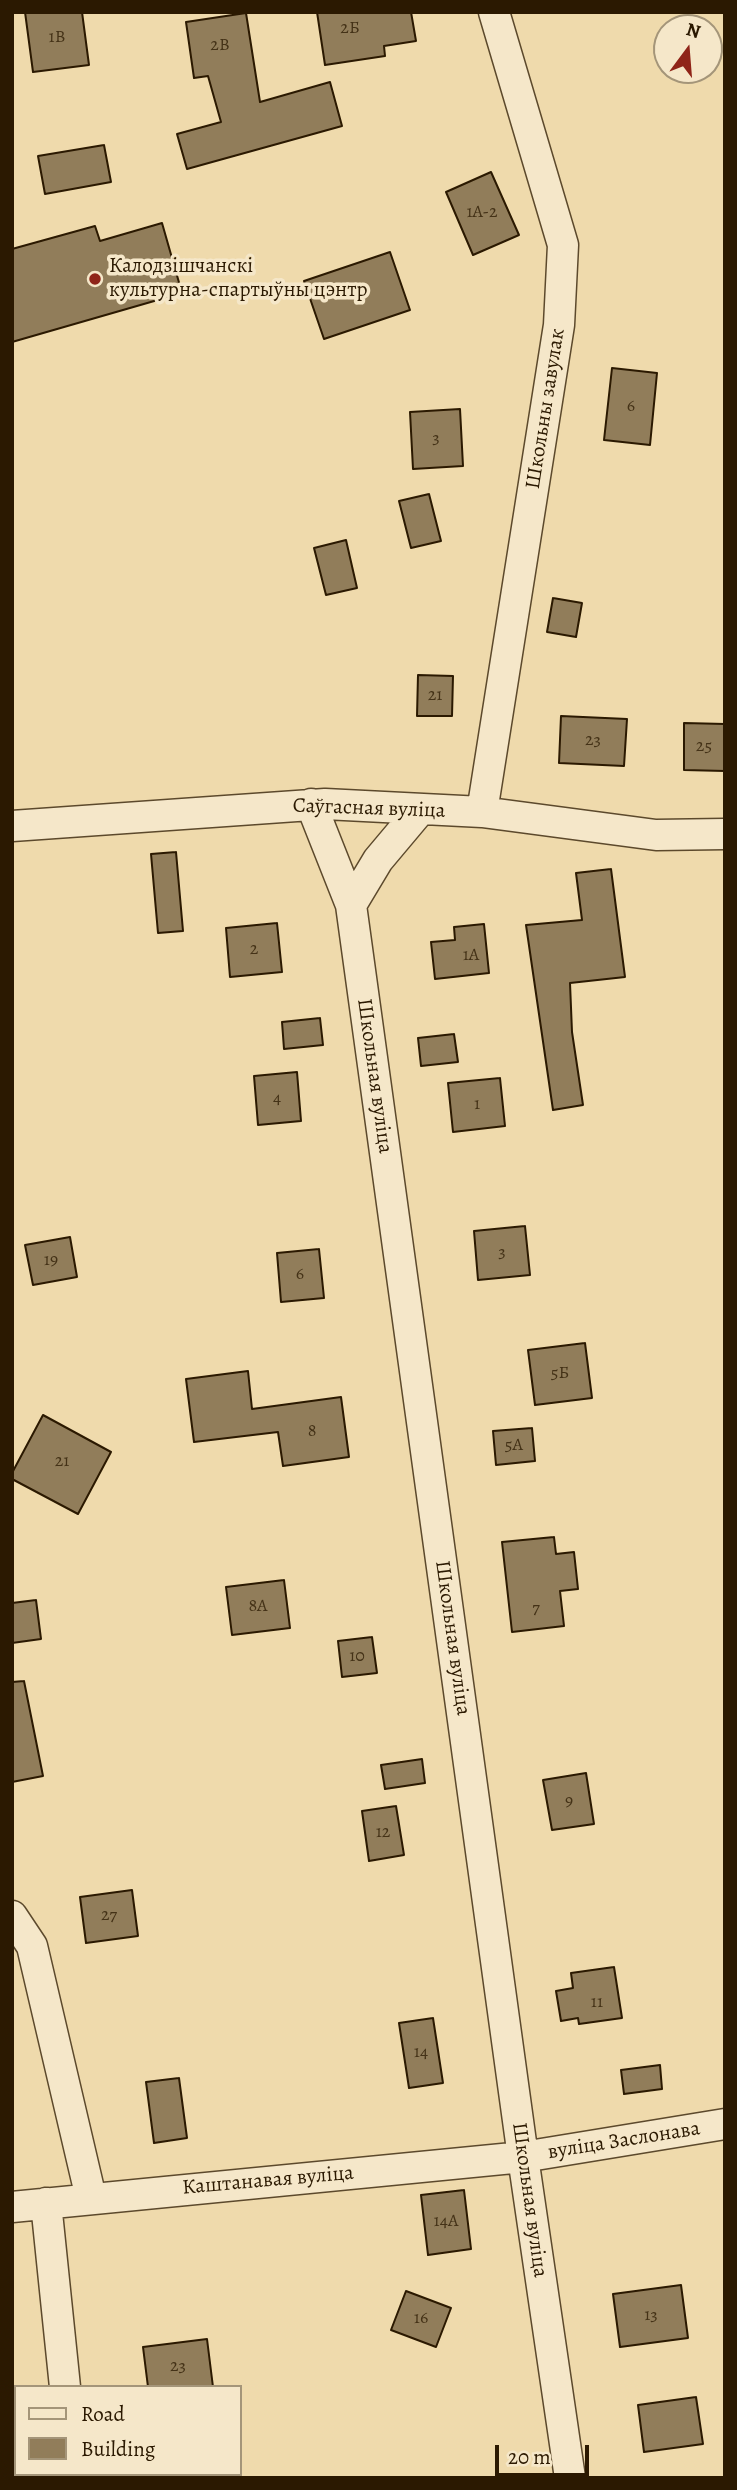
<!DOCTYPE html>
<html>
<head>
<meta charset="utf-8">
<style>
	body { margin:0 }
	#map { position:relative; width:737px; height:2490px; overflow:hidden; background:#efdaac; font-family:Alegreya,serif }
	canvas { display:block }
	.frame { position:absolute; inset:0; border:14px solid #2b1901; pointer-events:none }
	.legend { position:absolute; left:14px; top:2385px; width:228px; height:91px; box-sizing:border-box; background:#f5e7c9; border:2px solid #a49579; margin:0; padding:9px 12px; list-style:none; font-size:21px; color:#2b1901 }
	.legend li { display:flex; align-items:center; gap:14px; height:35px }
	.legend b { width:35px; border:2px solid #a49579 }
	.north { position:absolute; left:653px; top:14px; width:70px; height:70px; box-sizing:border-box; background:#f5e7c9; border:2px solid #a49579; border-radius:50%; rotate:16deg; font-size:19px; font-weight:700; line-height:28px; text-align:center; color:#2b1901 }
	.north::after { content:''; display:block; margin:auto; width:24px; height:32px; background:#8f2418; clip-path:polygon(50% 0,100% 100%,50% 72%,0 100%) }
	.scale { position:absolute; left:495px; top:2445px; width:94px; height:32px; box-sizing:border-box; border:4px solid #2b1901; border-top:0; padding-left:9px; font-size:21px; line-height:24px; white-space:nowrap; color:#2b1901; -webkit-text-stroke:5px #f5e7c9; paint-order:stroke }
</style>
</head>
<body>
<div id="map">
<canvas width="737" height="2490"></canvas>
<div class="frame"></div>
<ul class="legend">
<li><b style="height:9px;background:#f5e7c9"></b>Road</li>
<li><b style="height:19px;background:#917d5a"></b>Building</li>
</ul>
<div class="north">N</div>
<div class="scale">20 m</div>
</div>
<script>
const context = document.querySelector('canvas').getContext('2d');
context.lineJoin = 'round';
function paint(path, color) {
  context.fillStyle = color;
  context.fill(path, 'evenodd');
}
function poly(rows) {
  const path = new Path2D();
  for (const r of rows) {
    path.moveTo(r[0], r[1]);
    for (let i = 2; i < r.length; i += 2) path.lineTo(r[i], r[i + 1]);
  }
  return path;
}
function stroke(path, color, width, dash) {
  context.strokeStyle = color;
  context.lineWidth = width;
  context.lineCap = dash ? 'butt' : 'round';
  context.setLineDash(dash || []);
  context.stroke(path);
}
function write(font, color, halo, rows, align = 'center') {
  context.font = font + ' Alegreya,serif';
  context.lineWidth = 7;
  context.setLineDash([]);
  context.textBaseline = 'middle';
  context.strokeStyle = halo;
  context.fillStyle = color;
  for (const [text, x, y, turn = 0] of rows) {
    context.save();
    context.translate(x, y);
    context.rotate((+turn || 0) * Math.PI / 180);
    context.textAlign = isNaN(turn) ? turn : align;
    if (halo) context.strokeText(text, 0, 0);
    context.fillText(text, 0, 0);
    context.restore();
  }
}
const building = poly([
	[25,12,82,12,89,65,33,72,25,12],
	[317,12,411,12,416,41,384,46,385,56,325,65,317,12],
	[246,13,260,102,330,82,342,126,187,169,177,134,221,122,208,76,194,78,186,22,246,13],
	[104,145,111,182,45,194,38,156,104,145],
	[491,172,519,235,473,255,446,192,491,172],
	[162,223,182,293,12,342,12,249,95,226,100,241,162,223],
	[390,252,410,310,324,339,304,281,390,252],
	[612,368,657,373,650,445,604,440,612,368],
	[460,409,463,466,413,469,410,412,460,409],
	[429,494,441,541,411,548,399,501,429,494],
	[346,540,357,588,326,595,314,548,346,540],
	[553,598,582,603,576,637,547,632,553,598],
	[418,675,453,676,452,716,417,716,418,675],
	[561,716,627,719,624,766,559,763,561,716],
	[684,723,725,724,725,771,684,770,684,723],
	[176,852,183,931,158,933,151,854,176,852],
	[611,869,625,977,570,983,572,1032,583,1105,553,1110,526,925,582,920,576,873,611,869],
	[277,923,282,972,230,977,226,928,277,923],
	[484,924,489,973,435,979,431,942,455,940,454,927,484,924],
	[320,1018,323,1045,284,1049,282,1022,320,1018],
	[454,1034,458,1062,421,1066,418,1038,454,1034],
	[297,1072,301,1121,258,1125,254,1076,297,1072],
	[500,1078,505,1126,453,1132,448,1083,500,1078],
	[525,1226,530,1275,478,1280,474,1231,525,1226],
	[70,1237,77,1277,33,1285,25,1245,70,1237],
	[319,1249,324,1298,281,1302,277,1253,319,1249],
	[585,1343,592,1398,535,1405,528,1350,585,1343],
	[248,1371,252,1409,341,1397,349,1457,283,1466,278,1432,194,1442,186,1379,248,1371],
	[43,1415,111,1452,78,1514,12,1479,12,1473,43,1415],
	[532,1428,535,1461,496,1465,493,1431,532,1428],
	[554,1537,556,1554,574,1552,578,1589,560,1591,564,1626,512,1632,502,1542,554,1537],
	[284,1580,290,1628,232,1635,226,1587,284,1580],
	[36,1600,41,1639,12,1643,12,1603,36,1600],
	[372,1637,377,1673,342,1677,338,1641,372,1637],
	[24,1681,43,1776,12,1782,12,1682,24,1681],
	[422,1759,425,1783,385,1789,381,1765,422,1759],
	[586,1773,594,1824,552,1830,543,1780,586,1773],
	[396,1806,404,1855,369,1861,362,1811,396,1806],
	[132,1890,138,1936,86,1943,80,1897,132,1890],
	[614,1967,622,2018,579,2024,578,2018,561,2021,556,1991,573,1988,571,1973,614,1967],
	[433,2018,443,2083,409,2088,399,2023,433,2018],
	[660,2065,662,2089,624,2094,621,2070,660,2065],
	[179,2078,187,2138,154,2143,146,2082,179,2078],
	[464,2190,471,2249,428,2255,421,2195,464,2190],
	[681,2285,688,2338,620,2347,613,2294,681,2285],
	[406,2291,451,2308,436,2347,391,2330,406,2291],
	[207,2339,213,2387,148,2387,143,2347,207,2339],
	[696,2397,703,2444,644,2452,638,2405,696,2397]
]);
paint(building, '#917d5a');
stroke(building, '#2b1901', 2);
const minor = poly([
	[311,804,351,905,523,2157,570,2478],
	[482,812,559,325,563,245,494,12],
	[12,826,325,804,482,812,656,835,725,834],
	[351,905,378,860,420,810],
	[12,1916,32,1946,91,2198],
	[46,2203,65,2387],
	[12,2207,523,2157,725,2124],
	[12,2453,16,2452]
]);
stroke(minor, '#5c492c', 33);
stroke(minor, '#f5e7c9', 30);
for (const [x, y, r, color] of [
	[95,279,7,"#8f2418"]
]) {
  const dot = new Path2D();
  dot.arc(x, y, r, 0, 2 * Math.PI);
  context.fillStyle = color;
  context.fill(dot);
  stroke(dot, '#f5e7c9', 2.5);
}
write('18px', '#443217', null, [
	["2Б",350,29],
	["1В",57,38],
	["2В",220,46],
	["1А-2",482,213],
	["6",631,407],
	["3",436,439],
	["21",435,696],
	["23",593,741],
	["25",704,747],
	["2",254,950],
	["1А",471,956],
	["4",277,1099],
	["1",477,1105],
	["3",502,1253],
	["19",51,1261],
	["6",300,1275],
	["5Б",560,1374],
	["8",312,1432],
	["5А",514,1446],
	["21",62,1462],
	["8А",258,1607],
	["7",536,1609],
	["10",357,1657],
	["9",569,1802],
	["12",383,1833],
	["27",109,1916],
	["11",597,2003],
	["14",421,2053],
	["14А",446,2222],
	["13",651,2316],
	["16",421,2319],
	["23",178,2367]
]);
write('21px', '#2b1901', '#f5e7c9', [
	["Калодзішчанскі",109,267],
	["культурна-спартыўны цэнтр",109,291]
], 'left');
write('21px', '#2b1901', '#f5e7c9', [
	["Школьны завулак",546,409,-81],
	["Саўгасная вуліца",369,809,2],
	["Школьная вуліца",374,1076,82],
	["Школьная вуліца",452,1638,82],
	["вуліца Заслонава",624,2141,-9],
	["Каштанавая вуліца",268,2181,-5],
	["Школьная вуліца",529,2200,82]
]);
</script>
</body>
</html>
